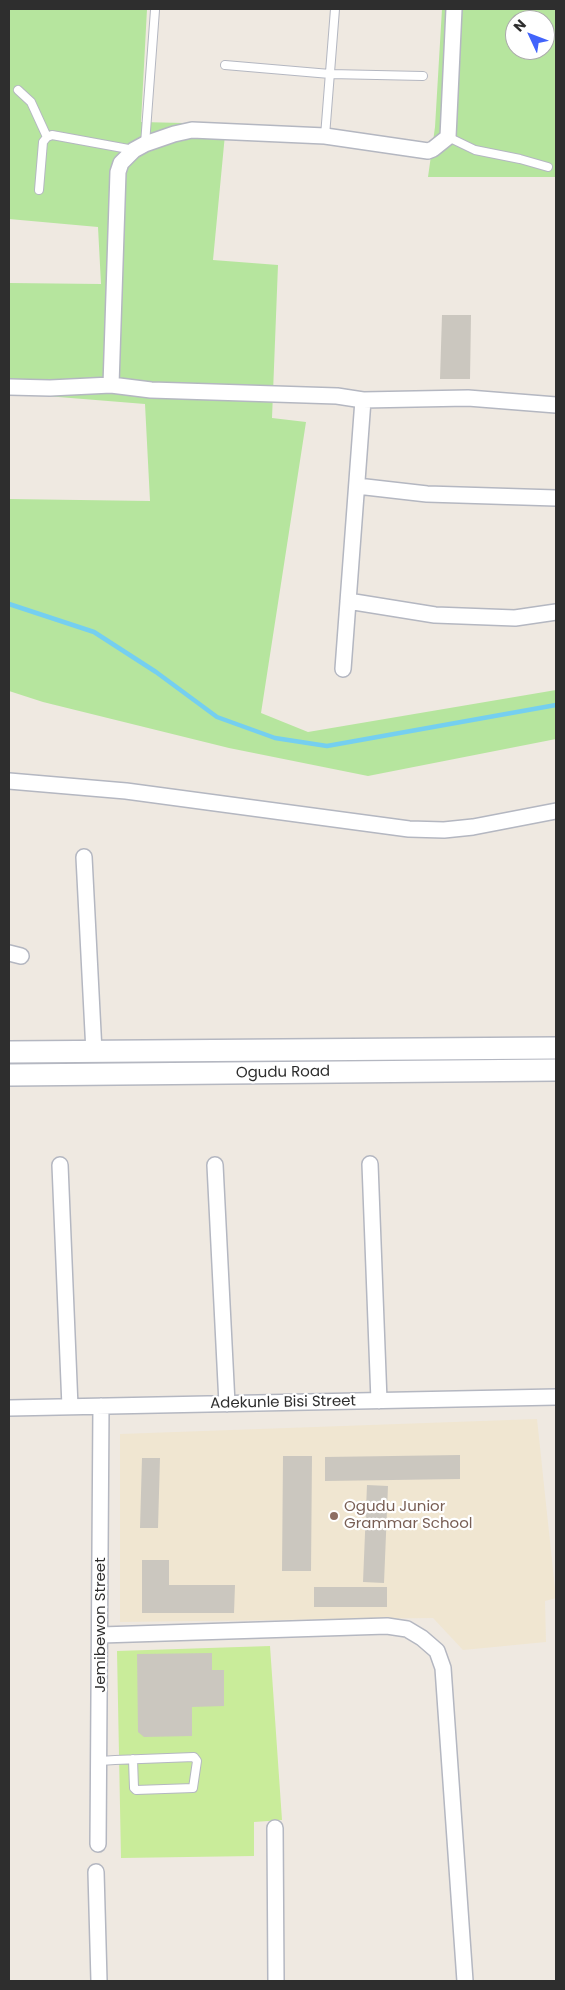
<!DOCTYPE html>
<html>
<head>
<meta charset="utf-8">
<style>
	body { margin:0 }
	#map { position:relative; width:565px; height:1990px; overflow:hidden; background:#efe9e1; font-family:Poppins,sans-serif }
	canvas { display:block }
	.frame { position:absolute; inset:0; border:10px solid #2e2e2e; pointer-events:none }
	.north { position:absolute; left:505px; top:10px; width:50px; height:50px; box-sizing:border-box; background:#fff; border:1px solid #ababab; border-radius:50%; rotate:313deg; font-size:14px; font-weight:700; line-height:20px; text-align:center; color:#2e2e2e }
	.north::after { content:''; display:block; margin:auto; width:18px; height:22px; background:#4264fb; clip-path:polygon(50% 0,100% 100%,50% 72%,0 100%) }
</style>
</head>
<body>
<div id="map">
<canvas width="565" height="1990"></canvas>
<div class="frame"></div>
<div class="north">N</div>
</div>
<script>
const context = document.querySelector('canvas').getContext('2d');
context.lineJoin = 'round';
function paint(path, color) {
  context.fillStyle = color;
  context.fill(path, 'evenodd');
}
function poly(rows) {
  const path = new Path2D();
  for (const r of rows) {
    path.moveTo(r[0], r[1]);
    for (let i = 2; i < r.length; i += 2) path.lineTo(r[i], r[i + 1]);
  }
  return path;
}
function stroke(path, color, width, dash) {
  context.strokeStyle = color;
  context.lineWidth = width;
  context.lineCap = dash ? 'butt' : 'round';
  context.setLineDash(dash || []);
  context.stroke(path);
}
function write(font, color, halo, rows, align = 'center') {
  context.font = font + ' Poppins,sans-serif';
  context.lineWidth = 4.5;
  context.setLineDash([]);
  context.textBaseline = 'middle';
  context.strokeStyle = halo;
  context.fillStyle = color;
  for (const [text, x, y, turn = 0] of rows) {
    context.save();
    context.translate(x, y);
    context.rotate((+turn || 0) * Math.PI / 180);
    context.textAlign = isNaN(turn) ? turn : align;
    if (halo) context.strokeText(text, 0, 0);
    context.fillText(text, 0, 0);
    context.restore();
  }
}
paint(poly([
	[537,1419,556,1598,545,1601,546,1642,463,1650,433,1618,120,1622,120,1434]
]), '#f0e6d1');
paint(poly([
	[9,9,147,9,141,122,226,124,213,260,278,265,272,418,306,422,261,713,308,732,556,690,556,739,368,776,229,748,43,702,9,691,9,499,150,501,145,404,9,393,9,283,101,284,98,227,9,219],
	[442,9,556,9,556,177,428,177,435,127],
	[515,20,545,20,545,50,515,50]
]), '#b6e59e');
paint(poly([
	[270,1646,282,1820,254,1822,254,1856,121,1858,117,1651]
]), '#c9ec9a');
stroke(poly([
	[9,604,94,632,156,672,217,717,275,738,327,746,556,705]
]), '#75cff0', 4.5);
paint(poly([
	[442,315,471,315,470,379,440,379],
	[460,1455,460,1479,325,1481,325,1457],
	[283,1456,312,1456,311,1571,282,1571],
	[142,1458,160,1458,158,1528,140,1528],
	[367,1485,388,1486,384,1583,363,1582],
	[142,1560,169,1560,169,1585,235,1585,234,1613,142,1613],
	[314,1587,387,1587,387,1607,314,1607],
	[212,1653,212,1670,224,1670,224,1706,192,1707,192,1736,144,1737,138,1732,137,1654]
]), '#cbc7bf');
const lane = poly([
	[225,65,330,74,423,76],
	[18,90,31,102,47,137],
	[325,136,335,9],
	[448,137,475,150,520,159,548,167],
	[145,144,155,10],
	[39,190,43,142,47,137,52,135,134,150],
	[100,1761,115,1760,194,1757,197,1761,193,1788,136,1790,134,1788,133,1759]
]);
const street = poly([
	[111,385,118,172,121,163,134,150,145,144,174,134,192,130,325,136,428,151,433,149,448,137,454,9],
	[9,387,50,388,111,385,151,390,337,396,363,400,468,398,556,405],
	[357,486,427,494,556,498],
	[348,601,435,615,515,618,556,612],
	[343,669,363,400],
	[9,781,126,791,409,829,444,830,473,827,556,811],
	[84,857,94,1052],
	[9,953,21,956],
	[370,1164,379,1401],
	[60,1165,70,1407],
	[215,1165,227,1404],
	[9,1408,556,1397],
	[101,1635,387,1626,407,1629,422,1638,437,1651,443,1668,465,1981],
	[275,1828,276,1981],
	[98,1844,101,1406],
	[96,1872,99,1981]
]);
const secondary = poly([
	[9,1052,556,1048],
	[9,1075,556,1070]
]);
stroke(lane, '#b4b7c1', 10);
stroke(street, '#b4b7c1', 18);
stroke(secondary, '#b4b7c1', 24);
stroke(lane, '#fff', 8);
stroke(street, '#fff', 15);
stroke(secondary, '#fff', 21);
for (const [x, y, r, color] of [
	[334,1516,5,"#8d6e63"]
]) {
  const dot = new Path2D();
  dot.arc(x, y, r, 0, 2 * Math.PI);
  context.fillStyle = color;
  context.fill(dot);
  stroke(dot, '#fff', 2);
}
write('15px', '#2e2e2e', '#fff', [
	["Ogudu Road",283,1073,-1],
	["Adekunle Bisi Street",283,1403,-1],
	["Jemibewon Street",101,1625,-90]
]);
write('15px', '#785e54', '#fff', [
	["Ogudu Junior",344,1507],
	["Grammar School",344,1524]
], 'left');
</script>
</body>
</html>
